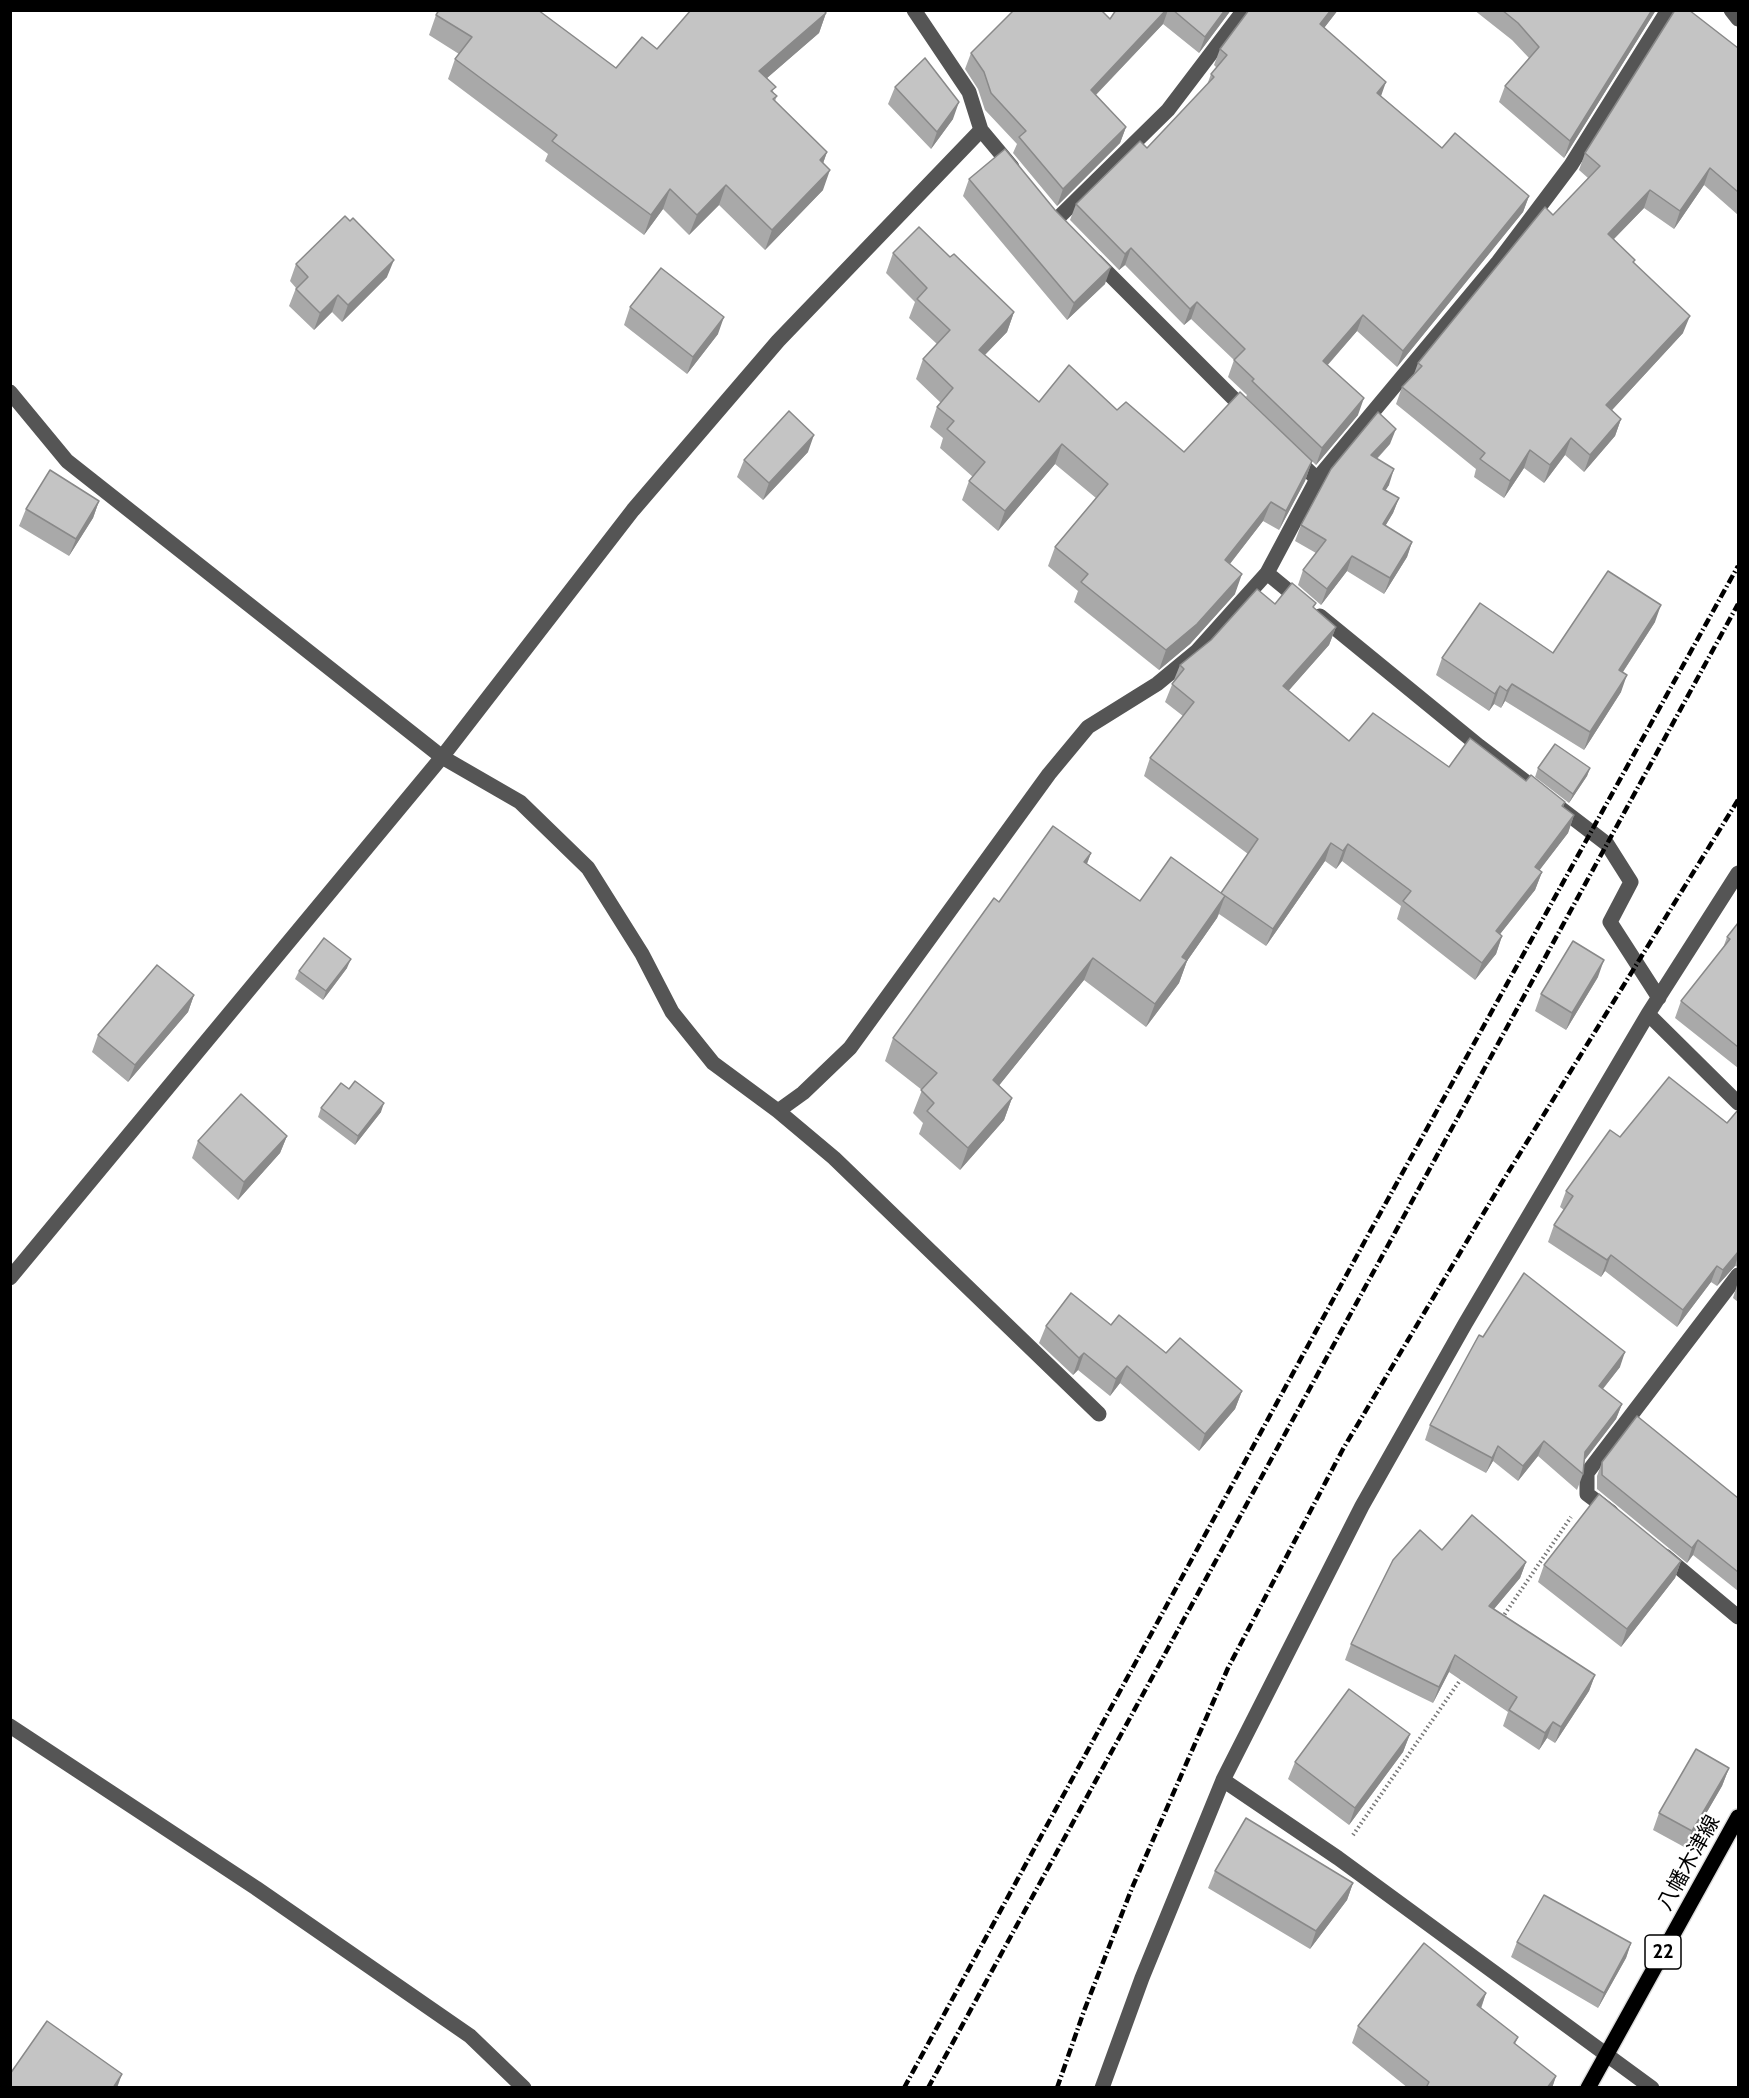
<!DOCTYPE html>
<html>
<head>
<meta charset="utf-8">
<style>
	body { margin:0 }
	#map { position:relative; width:1749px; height:2098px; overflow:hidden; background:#fff; font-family:Cabin,sans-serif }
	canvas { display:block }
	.frame { position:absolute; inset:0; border:12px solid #000; pointer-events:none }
</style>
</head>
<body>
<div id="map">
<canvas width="1749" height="2098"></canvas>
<div class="frame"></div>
</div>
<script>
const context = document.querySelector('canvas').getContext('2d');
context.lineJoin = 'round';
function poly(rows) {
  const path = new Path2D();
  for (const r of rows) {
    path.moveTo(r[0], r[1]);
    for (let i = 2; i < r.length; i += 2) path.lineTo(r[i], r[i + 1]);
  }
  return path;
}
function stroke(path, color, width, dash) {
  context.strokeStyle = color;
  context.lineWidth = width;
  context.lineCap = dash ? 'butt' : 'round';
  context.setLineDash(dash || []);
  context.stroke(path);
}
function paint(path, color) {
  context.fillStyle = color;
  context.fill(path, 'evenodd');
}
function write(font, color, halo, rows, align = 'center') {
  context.font = font + ' Cabin,"Noto Sans JP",sans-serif';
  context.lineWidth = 4.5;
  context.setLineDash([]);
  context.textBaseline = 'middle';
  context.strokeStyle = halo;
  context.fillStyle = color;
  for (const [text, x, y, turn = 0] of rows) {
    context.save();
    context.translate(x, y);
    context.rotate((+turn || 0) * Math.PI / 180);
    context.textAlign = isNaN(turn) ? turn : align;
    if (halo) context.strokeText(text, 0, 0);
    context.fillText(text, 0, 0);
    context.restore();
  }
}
const major = poly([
	[1588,2088,1738,1817]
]);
stroke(major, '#dbdbdb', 18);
stroke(poly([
	[1502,1618,1571,1517],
	[1353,1835,1463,1676]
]), '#777', 4, [1.5, 3]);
stroke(poly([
	[914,10,969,92,981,130,1012,167],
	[1731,10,1738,19],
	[1056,220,1168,110,1244,10],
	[1096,261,1248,413],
	[10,392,67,461,442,757,520,802,588,868,642,954,672,1012,713,1063,778,1111,803,1093,850,1048,1049,774,1088,727,1157,684,1197,651,1267,573],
	[1294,457,1317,479,1267,573,1301,601],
	[1317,479,1498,262,1571,165,1668,10],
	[1320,616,1479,746,1607,844,1631,882,1610,922,1659,998],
	[1648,1014,1738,1103],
	[778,1111,834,1158,1099,1414],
	[10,1278,442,757,633,510,778,341,981,130],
	[1611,1512,1587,1494,1587,1473,1738,1275],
	[1665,1556,1738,1617],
	[10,1726,256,1888,470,2036,524,2088],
	[1223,1780,1338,1858,1652,2088],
	[1102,2088,1142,1978,1223,1780,1362,1506,1465,1324,1648,1014,1738,873]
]), '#555', 15);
stroke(major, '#000', 15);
stroke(poly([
	[904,2088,1372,1228,1738,566],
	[928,2088,1738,604],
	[1057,2088,1084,2011,1132,1888,1228,1668,1343,1449,1501,1184,1738,800]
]), '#000', 4.5, [9, 3, 1.5, 3]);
paint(poly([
	[1116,10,1231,10,1199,53,1163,24,1096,95,1126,127,1120,143,1057,206,1013,153,1017,144,985,110,978,89,965,69,971,53,1110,19],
	[1249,10,1338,10,1324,28,1381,96,1442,148,1529,196,1523,212,1397,367,1357,331,1327,366,1358,415,1316,465,1246,397,1247,395,1228,377,1234,360,1191,319,1184,325,1125,265,1119,270,1070,220,1076,204,1147,148,1207,85,1211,74,1217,68,1214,65,1220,49],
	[1474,10,1656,10,1564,158,1499,102,1505,86,1529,58,1512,40],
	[826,13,819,33,767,78,774,93,777,96,775,101,827,152,823,163,823,190,765,250,719,205,689,235,663,209,644,235,545,161,548,154,448,79,455,59,459,54,429,35,436,15,616,68,657,49],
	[1738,48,1738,215,1704,185,1674,229,1644,208,1614,239,1634,263,1683,333,1612,410,1621,419,1615,436,1584,472,1565,455,1544,483,1524,468,1504,498,1474,477,1476,469,1396,404,1402,387,1414,374,1418,363,1553,215,1588,178,1579,170,1585,153],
	[895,87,953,119,931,149,888,104],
	[969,179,1105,284,1067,320,963,196],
	[893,253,950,257,1014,312,1007,332,985,355,1039,402,1117,410,1184,452,1312,461,1305,481,1279,530,1263,521,1230,564,1235,594,1190,644,1159,670,1074,602,1078,591,1048,566,1055,547,1096,498,1055,464,998,531,962,500,969,481,973,477,940,448,943,438,930,427,937,407,941,403,916,379,923,359,937,344,909,318,915,302,886,273],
	[296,264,387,277,342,322,332,312,314,330,289,306,296,288,290,281],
	[630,307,718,334,687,374,624,325],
	[1390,444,1377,459,1389,485,1385,490,1399,498,1393,513,1385,526,1412,542,1407,557,1384,594,1347,571,1321,605,1298,585,1303,570,1316,553,1295,541,1301,525],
	[808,452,763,500,737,477,744,460],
	[99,501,93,518,69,556,19,526,26,509],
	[1275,604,1314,608,1336,627,1329,645,1288,691,1349,741,1449,767,1526,781,1565,802,1563,807,1574,815,1568,833,1539,870,1542,872,1535,890,1500,934,1502,936,1496,954,1475,980,1397,919,1401,906,1342,861,1336,869,1325,861,1266,946,1219,914,1217,918,1187,961,1179,983,1146,1027,1084,980,999,1085,1012,1098,1004,1120,960,1170,919,1134,923,1123,913,1113,922,1090,885,1061,893,1038,999,902,1091,853,1087,864,1140,901,1221,893,1248,854,1144,776,1150,758,1183,716,1165,702,1180,665],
	[1655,622,1623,672,1621,692,1584,750,1505,701,1501,708,1494,704,1489,711,1436,675,1442,658,1553,653],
	[1538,768,1590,768,1587,776,1569,803,1535,777],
	[1738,923,1738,1068,1675,1018,1681,1001,1723,948,1727,937],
	[347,968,323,1000,295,979,299,971],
	[1598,977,1566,1030,1535,1011,1541,994],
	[194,995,188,1012,128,1082,92,1052,98,1035],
	[321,1108,381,1112,355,1145,318,1117],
	[1738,1110,1738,1267,1735,1266,1717,1286,1711,1282,1677,1327,1605,1271,1601,1277,1548,1242,1554,1225,1564,1210,1560,1207,1566,1191,1620,1137,1727,1123],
	[287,1136,280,1153,238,1200,192,1158,198,1141],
	[1738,1282,1738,1302,1733,1298],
	[1111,1325,1242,1391,1235,1409,1199,1451,1120,1383,1110,1396,1078,1370,1073,1375,1039,1343,1046,1326],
	[1483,1337,1620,1367,1603,1389,1622,1404,1616,1419,1584,1461,1583,1474,1577,1490,1538,1456,1518,1481,1493,1461,1486,1473,1425,1440,1430,1425],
	[1602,1462,1738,1498,1738,1591,1693,1555,1687,1563,1597,1489,1597,1476],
	[1442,1550,1526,1562,1520,1578,1494,1609,1595,1675,1589,1691,1555,1743,1547,1738,1539,1750,1503,1726,1508,1712,1449,1672,1433,1703,1345,1660,1351,1644],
	[1681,1561,1675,1578,1621,1647,1538,1582,1544,1565],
	[1410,1734,1403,1752,1349,1825,1288,1779,1295,1762],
	[1729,1768,1722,1786,1686,1848,1653,1830,1659,1813],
	[1215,1871,1353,1883,1347,1900,1310,1949,1208,1888],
	[1517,1942,1631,1943,1626,1958,1598,2008,1511,1957],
	[1486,1993,1481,2009,1518,2037,1515,2044,1556,2076,1552,2088,1408,2088,1352,2043,1358,2026]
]), '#a9a9a9');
paint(poly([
	[1166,10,1168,10,1163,24,1085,106,1091,90],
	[1225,10,1231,10,1199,53,1205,37],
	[1331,10,1338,10,1314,41,1320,24],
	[1652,10,1656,10,1564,158,1570,141],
	[826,13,819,33,752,91,759,71],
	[1386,82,1380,99,1377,93],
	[959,102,953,119,931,149,937,132],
	[1126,127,1120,143,1057,206,1063,189],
	[827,152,820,172,820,160],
	[1710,168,1704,185,1674,229,1680,211],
	[830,170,823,190,765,250,772,230],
	[726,185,719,205,689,235,697,215],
	[670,189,663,209,644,235,651,215],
	[1650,190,1644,208,1602,251,1608,234],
	[1529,196,1523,212,1397,367,1403,351],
	[1131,248,1125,265,1119,270,1125,254],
	[394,260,387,277,342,322,348,305],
	[1111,267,1105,284,1067,320,1074,303],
	[338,295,332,312,314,330,320,313],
	[1197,302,1191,319,1184,325,1190,309],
	[1014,312,1007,332,971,369,979,350],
	[1363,315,1357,331,1316,378,1323,361],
	[1690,316,1683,333,1600,423,1606,405],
	[724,317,718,334,687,374,693,357],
	[1364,398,1358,415,1316,465,1322,448],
	[1621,419,1615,436,1584,472,1590,455],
	[1396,429,1390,444,1365,471,1371,455],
	[814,435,808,452,763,500,769,483],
	[1571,438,1565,455,1544,483,1550,465],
	[1062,444,1055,464,998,531,1005,511],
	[1530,450,1524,468,1504,498,1510,481],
	[1312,461,1305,481,1279,530,1286,511],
	[1394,469,1389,485,1377,504,1383,489],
	[1399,498,1393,513,1377,540,1383,524],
	[99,501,93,518,69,556,76,539],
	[1271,502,1263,521,1218,579,1225,560],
	[1412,542,1407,557,1384,594,1390,578],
	[1352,556,1347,571,1321,605,1327,589],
	[1242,574,1235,594,1190,644,1159,670,1166,650],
	[1661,605,1655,622,1613,687,1619,670],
	[1336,627,1329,645,1277,704,1283,686],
	[1627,675,1621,692,1584,750,1590,732],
	[1512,684,1505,701,1501,708,1507,691],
	[1500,686,1494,704,1489,711,1495,694],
	[1590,768,1587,776,1569,803,1573,794],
	[1574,815,1568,833,1529,884,1535,867],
	[1331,843,1325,861,1266,946,1273,929],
	[1348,844,1342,861,1336,869,1343,851],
	[1091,853,1082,876,1084,862],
	[1542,872,1535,890,1489,948,1496,931],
	[1225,896,1217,918,1187,961,1179,983,1146,1027,1155,1004,1182,957],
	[1502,936,1496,954,1475,980,1482,963],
	[1093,958,1084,980,985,1103,993,1080],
	[351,959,347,968,323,1000,326,991],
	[1604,960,1598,977,1566,1030,1572,1013],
	[194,995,188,1012,128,1082,135,1065],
	[1012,1098,1004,1120,960,1170,968,1148],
	[384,1103,381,1112,355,1145,358,1136],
	[287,1136,280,1153,238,1200,244,1182],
	[1738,1252,1738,1256,1735,1266,1717,1286,1723,1270],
	[1611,1255,1605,1271,1601,1277,1607,1260],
	[1717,1266,1711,1282,1677,1327,1683,1310],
	[1625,1352,1620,1367,1593,1401,1599,1386],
	[1084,1353,1078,1370,1073,1375,1079,1358],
	[1127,1366,1120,1383,1110,1396,1116,1379],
	[1242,1391,1235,1409,1199,1451,1205,1434],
	[1622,1404,1616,1419,1579,1467,1585,1452],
	[1544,1441,1538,1456,1518,1481,1523,1466],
	[1498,1446,1493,1461,1486,1473,1492,1458],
	[1698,1540,1693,1555,1687,1563,1692,1548],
	[1681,1561,1675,1578,1621,1647,1627,1629],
	[1526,1562,1520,1578,1483,1622,1489,1606],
	[1455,1655,1449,1672,1433,1703,1439,1687],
	[1595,1675,1589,1691,1555,1743,1561,1727],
	[1553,1722,1547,1738,1539,1750,1545,1733],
	[1410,1734,1403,1752,1349,1825,1355,1808],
	[1729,1768,1722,1786,1686,1848,1692,1831],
	[1353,1883,1347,1900,1310,1949,1316,1931],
	[1631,1943,1626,1958,1598,2008,1604,1993],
	[1486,1993,1480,2010,1477,2005],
	[122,2074,117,2088,113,2088],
	[1556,2076,1552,2088,1547,2088]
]), '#898989');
const building = poly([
	[439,10,538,10,616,68,642,37,657,49,691,10,824,10,826,13,759,71,776,87,771,91,777,96,773,99,827,152,820,160,830,170,772,230,726,185,697,215,670,189,651,215,552,141,557,135,455,59,472,37,436,15,439,10],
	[1014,10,1101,10,1110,19,1116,10,1166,10,1091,90,1126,127,1063,189,1019,137,1026,131,991,93,984,72,971,53,1014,10],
	[1173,10,1225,10,1205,37,1173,10],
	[1249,10,1331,10,1320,24,1386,82,1377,93,1442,148,1455,133,1529,196,1403,351,1363,315,1323,361,1364,398,1322,448,1252,381,1254,379,1234,360,1245,349,1197,302,1190,309,1131,248,1125,254,1076,204,1140,141,1147,148,1214,77,1211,74,1227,55,1220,49,1249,10],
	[1502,10,1652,10,1570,141,1505,86,1539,47,1518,23,1502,10],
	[1675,10,1689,10,1738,48,1738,192,1710,168,1680,211,1650,190,1608,234,1635,260,1633,262,1690,316,1606,405,1621,419,1590,455,1571,438,1550,465,1530,450,1510,481,1480,459,1485,453,1402,387,1422,366,1418,363,1545,207,1553,215,1600,166,1585,153,1675,10],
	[925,58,959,102,937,132,895,87,925,58],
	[1005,149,1055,210,1111,267,1074,303,969,179,1005,149],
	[345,216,350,221,353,218,394,260,348,305,338,295,320,313,296,289,308,277,296,264,345,216],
	[919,227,950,257,954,254,1014,312,979,350,1039,402,1069,365,1117,410,1126,402,1184,452,1240,392,1312,461,1286,511,1271,502,1225,560,1242,574,1197,624,1166,650,1081,582,1088,574,1055,547,1108,484,1062,444,1005,511,969,481,985,462,947,429,954,421,937,407,953,388,923,359,950,330,917,299,927,288,893,253,919,227],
	[661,268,724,317,693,357,630,307,661,268],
	[789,411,814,435,769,483,744,460,789,411],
	[1378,412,1396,429,1371,455,1394,469,1383,489,1399,498,1383,524,1412,542,1390,578,1352,556,1327,589,1303,570,1326,540,1301,525,1331,469,1378,412],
	[50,470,99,501,76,539,26,509,50,470],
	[1608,571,1661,605,1619,670,1627,675,1590,732,1512,684,1507,691,1500,686,1495,694,1442,658,1480,603,1553,653,1608,571],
	[1292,583,1316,603,1313,607,1336,627,1283,686,1349,741,1373,713,1449,767,1470,738,1526,781,1531,775,1565,802,1562,806,1574,815,1535,867,1542,872,1496,931,1502,936,1482,963,1403,901,1411,891,1348,844,1343,851,1331,843,1273,929,1221,893,1258,839,1150,758,1194,702,1172,684,1184,669,1180,665,1211,640,1257,589,1275,604,1292,583],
	[1555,744,1590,768,1573,794,1538,768,1555,744],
	[1053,826,1091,853,1084,862,1140,901,1171,857,1225,896,1182,957,1187,960,1155,1004,1093,958,993,1080,1012,1098,968,1148,927,1111,934,1103,921,1090,937,1073,893,1038,994,898,999,902,1053,826],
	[1738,923,1738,1047,1681,1001,1730,939,1727,937,1738,923],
	[324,938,351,959,326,991,299,971,324,938],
	[1573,941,1604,960,1572,1013,1541,994,1573,941],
	[157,965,194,995,135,1065,98,1035,157,965],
	[1669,1077,1727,1123,1738,1110,1738,1252,1723,1270,1717,1266,1683,1310,1611,1255,1607,1260,1554,1225,1573,1196,1566,1191,1610,1130,1620,1137,1669,1077],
	[355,1081,384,1103,358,1136,321,1108,341,1083,349,1089,355,1081],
	[241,1094,287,1136,244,1182,198,1141,241,1094],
	[1524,1273,1625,1352,1599,1386,1622,1404,1585,1452,1583,1474,1544,1441,1523,1466,1498,1446,1492,1458,1430,1425,1479,1335,1483,1337,1524,1273],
	[1071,1293,1111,1325,1119,1315,1166,1353,1180,1338,1242,1391,1205,1434,1127,1366,1116,1379,1084,1353,1079,1358,1046,1326,1071,1293],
	[1637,1416,1738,1498,1738,1572,1698,1540,1692,1548,1602,1475,1602,1462,1637,1416],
	[1599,1494,1681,1561,1627,1629,1544,1565,1599,1494],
	[1472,1515,1526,1562,1489,1606,1595,1675,1561,1727,1553,1722,1545,1733,1509,1710,1517,1697,1455,1655,1439,1687,1351,1644,1393,1560,1420,1530,1442,1550,1472,1515],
	[1349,1689,1410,1734,1355,1808,1295,1762,1349,1689],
	[1696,1749,1729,1768,1692,1831,1659,1813,1696,1749],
	[1246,1818,1353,1883,1316,1931,1215,1871,1246,1818],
	[1544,1895,1631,1943,1604,1993,1517,1942,1544,1895],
	[1424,1943,1486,1993,1477,2005,1518,2037,1514,2043,1556,2076,1547,2088,1426,2088,1429,2082,1358,2026,1424,1943],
	[47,2021,122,2074,113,2088,10,2088,10,2074,47,2021]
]);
paint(building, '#c4c4c4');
stroke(building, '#898989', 1.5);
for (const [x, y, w] of [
	[1663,1952,36]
]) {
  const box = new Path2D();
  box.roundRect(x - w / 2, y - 17, w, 34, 4.5);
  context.fillStyle = '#fff';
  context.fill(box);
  stroke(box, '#000', 1.5);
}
write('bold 20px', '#000', null, [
	["22",1663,1952]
]);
write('21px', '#000', '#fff', [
	["八幡木津線",1689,1863,-61]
]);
</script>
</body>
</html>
